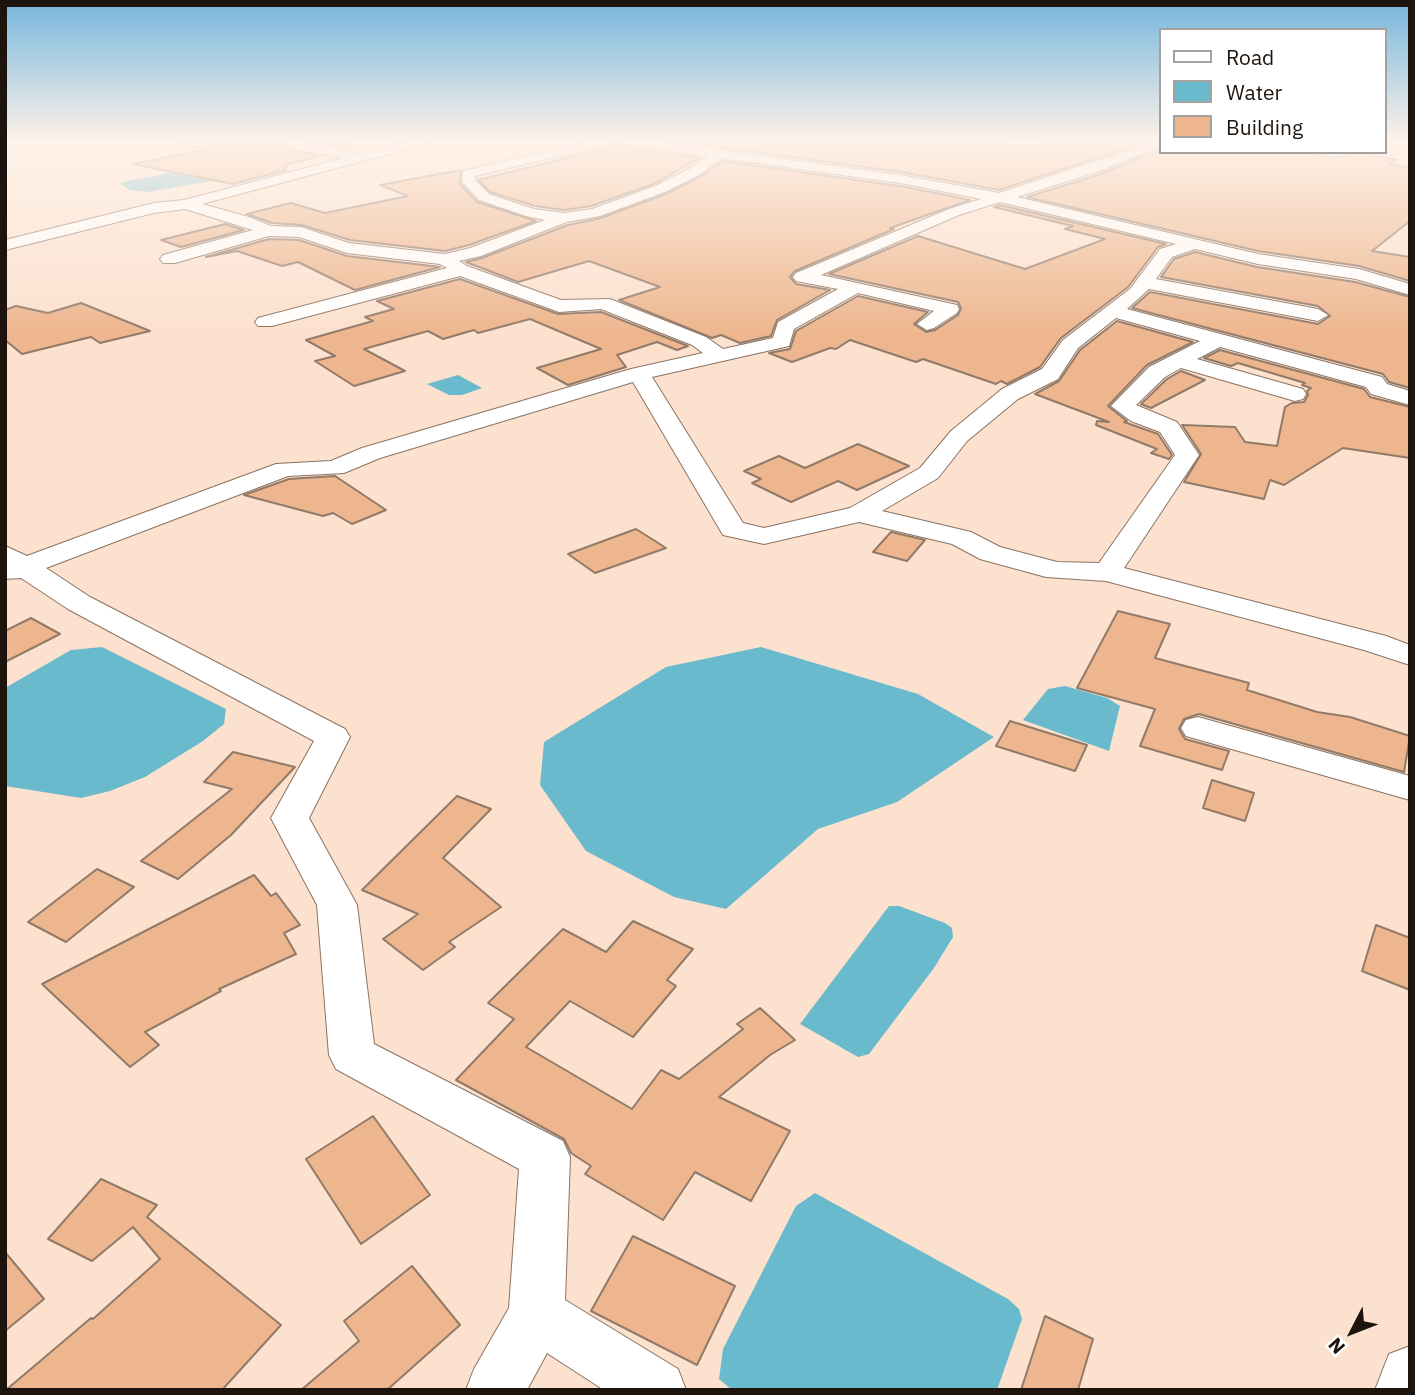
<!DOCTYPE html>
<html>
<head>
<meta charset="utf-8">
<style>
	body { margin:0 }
	#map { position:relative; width:1415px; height:1395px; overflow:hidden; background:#fce1ce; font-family:"IBM Plex Sans",sans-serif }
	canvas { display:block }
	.frame { position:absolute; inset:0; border:7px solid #1d140d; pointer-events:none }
	.legend { position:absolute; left:1159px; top:28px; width:228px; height:126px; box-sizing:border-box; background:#fff; border:2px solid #a5a19e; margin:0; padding:9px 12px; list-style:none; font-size:21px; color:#1d140d }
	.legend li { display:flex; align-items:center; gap:14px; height:35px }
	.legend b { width:35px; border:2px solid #a5a19e }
	.north { position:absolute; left:1317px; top:1297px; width:70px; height:70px; -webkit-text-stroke:5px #fff; paint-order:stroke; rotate:228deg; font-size:19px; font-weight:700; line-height:28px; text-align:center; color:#1d140d }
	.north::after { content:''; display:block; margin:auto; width:24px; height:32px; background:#1d140d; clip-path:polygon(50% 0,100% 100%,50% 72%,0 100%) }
</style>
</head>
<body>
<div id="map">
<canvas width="1415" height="1395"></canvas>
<div class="frame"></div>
<ul class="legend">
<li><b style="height:9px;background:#fff"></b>Road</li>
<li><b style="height:19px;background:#69bacc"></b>Water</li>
<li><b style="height:19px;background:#edb68e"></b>Building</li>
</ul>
<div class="north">N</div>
</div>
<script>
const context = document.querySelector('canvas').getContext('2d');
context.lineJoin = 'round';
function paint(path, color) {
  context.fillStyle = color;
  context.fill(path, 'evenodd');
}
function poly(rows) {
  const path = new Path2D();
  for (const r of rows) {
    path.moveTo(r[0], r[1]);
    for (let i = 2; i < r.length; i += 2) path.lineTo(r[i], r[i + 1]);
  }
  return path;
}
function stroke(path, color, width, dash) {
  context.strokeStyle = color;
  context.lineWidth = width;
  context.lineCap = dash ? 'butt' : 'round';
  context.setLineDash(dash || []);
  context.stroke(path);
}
paint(poly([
	[203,166,223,175,211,181,147,192,130,190,119,183],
	[458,375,482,388,462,395,449,395,427,384],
	[102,647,226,709,224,724,203,741,145,777,110,791,81,798,5,786,5,688,71,650],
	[761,647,918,694,994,737,897,802,818,829,726,909,674,897,586,851,540,785,544,742,666,667],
	[1065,686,1107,698,1120,706,1109,751,1023,720,1048,689],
	[889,906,899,906,945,923,952,928,953,937,934,968,878,1042,869,1054,858,1057,800,1024],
	[815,1193,1008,1299,1019,1309,1022,1319,997,1390,732,1390,719,1379,723,1349,776,1245,796,1206]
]), '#69bacc');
const building = poly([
	[185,139,276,139,294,151,320,156,285,165,286,170,233,184,132,164,204,150,184,143,185,139],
	[304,139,351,139,352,149,349,149,304,139],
	[664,139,954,139,1036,148,1058,139,1118,139,1143,143,999,190,906,173,664,139],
	[617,142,625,147,700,158,654,184,591,206,564,210,535,206,490,192,478,180,615,146,617,142],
	[1153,152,1301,152,1336,158,1355,152,1397,160,1390,164,1410,168,1410,221,1372,251,1410,257,1410,281,1359,266,1258,251,1027,197,1101,174,1153,152],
	[722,161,906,187,970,200,890,228,894,229,795,271,790,277,796,284,830,290,777,320,771,336,740,343,721,335,712,338,619,300,660,287,589,261,518,282,466,262,482,258,568,225,601,218,666,194,702,176,722,161],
	[461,170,460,184,477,202,536,221,469,245,445,251,350,240,302,225,272,223,247,214,291,203,325,213,408,196,380,185,461,170],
	[1000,205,1166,244,1158,247,1128,287,1061,338,1040,367,1007,384,1001,381,996,384,923,359,916,362,850,340,836,349,830,348,792,362,769,353,790,349,796,331,858,296,928,312,914,324,926,332,935,330,958,315,961,308,958,302,829,274,918,236,1025,269,1105,239,1065,229,1073,226,994,207,1000,205],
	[225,224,244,230,181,247,161,240,225,224],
	[269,239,299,240,347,256,440,267,355,290,298,262,282,266,237,251,206,257,269,239],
	[1195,252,1257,267,1355,282,1410,297,1410,388,1389,382,1383,374,1132,308,1150,292,1318,324,1330,316,1318,306,1161,277,1174,259,1195,252],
	[460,279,558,314,601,312,688,346,677,350,657,342,617,355,626,367,568,385,537,368,601,349,530,319,478,333,474,330,443,339,428,331,364,349,405,371,354,386,315,361,335,356,306,340,373,321,365,317,394,309,377,301,460,279],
	[81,303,150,331,100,343,91,337,22,354,5,340,5,310,16,306,48,313,81,303],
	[1117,321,1193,342,1147,365,1108,406,1127,421,1124,422,1158,434,1172,455,1169,459,1151,453,1157,449,1096,425,1097,421,1109,422,1035,394,1059,381,1080,350,1117,321],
	[1220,350,1364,389,1370,397,1410,407,1410,458,1343,448,1284,485,1270,480,1264,499,1184,482,1201,454,1182,425,1235,427,1245,442,1277,446,1285,407,1292,403,1304,402,1308,395,1307,391,1311,388,1302,385,1305,383,1238,363,1231,366,1204,358,1220,350],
	[1181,371,1205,380,1151,408,1141,404,1167,379,1181,371],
	[858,444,909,466,857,490,838,481,791,502,752,483,761,479,744,471,779,456,805,468,858,444],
	[335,476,386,510,352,524,333,513,323,516,244,495,289,479,335,476],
	[636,529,666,548,595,573,568,554,636,529],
	[891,532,925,540,907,561,873,552,891,532],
	[1118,611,1170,624,1155,658,1249,683,1247,690,1317,712,1350,717,1410,736,1404,772,1199,714,1184,719,1179,729,1185,739,1229,751,1222,770,1140,746,1155,709,1077,688,1118,611],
	[31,618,60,634,5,662,5,631,31,618],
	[1010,721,1087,745,1075,771,996,746,1010,721],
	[233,752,295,767,231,835,178,879,141,861,232,789,204,782,233,752],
	[1212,780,1254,793,1245,821,1203,808,1212,780],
	[457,796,491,809,443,858,501,907,449,942,455,947,423,970,383,939,418,914,362,890,457,796],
	[97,869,134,887,66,942,28,922,97,869],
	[254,875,271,896,276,893,300,925,284,933,296,954,219,989,221,991,145,1032,159,1045,130,1067,42,984,254,875],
	[633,921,693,949,667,980,676,986,633,1037,570,1001,526,1047,632,1109,661,1070,679,1079,743,1029,737,1024,760,1008,795,1040,770,1055,719,1097,790,1131,751,1201,695,1172,663,1220,585,1174,591,1166,571,1153,564,1139,456,1080,514,1019,488,1003,563,929,606,952,633,921],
	[1376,925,1410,938,1410,990,1362,971,1376,925],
	[373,1116,430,1195,361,1244,306,1159,373,1116],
	[101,1179,157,1205,147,1217,281,1325,222,1390,6,1390,91,1318,93,1319,160,1259,133,1227,92,1261,48,1239,101,1179],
	[633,1236,735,1286,697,1365,591,1311,633,1236],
	[5,1252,44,1299,5,1331,5,1252],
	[412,1266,460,1325,387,1390,301,1390,359,1341,344,1321,412,1266],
	[1045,1316,1093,1339,1078,1390,1021,1390,1045,1316]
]);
paint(building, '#edb68e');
stroke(building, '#927a69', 2);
const minor = poly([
	[278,140,294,140,357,154,413,140,432,140,431,143,202,204,249,217,271,226,301,227,349,243,445,254,470,248,545,220,526,216,479,200,462,182,463,171,595,140,615,140,614,143,475,176,476,181,489,194,534,209,564,213,592,209,655,186,691,168,707,156,625,144,619,140,649,140,906,176,999,193,1161,140,1161,146,1100,171,1017,197,1258,254,1359,269,1410,284,1410,295,1356,279,1258,264,1195,249,1172,257,1156,279,1318,309,1328,315,1318,321,1149,289,1127,309,1382,377,1387,384,1410,391,1410,405,1371,394,1366,387,1220,347,1197,359,1303,389,1306,394,1303,399,1295,401,1181,368,1165,377,1136,405,1177,422,1199,455,1124,568,1386,636,1410,645,1410,665,1364,650,1106,581,1046,577,980,559,952,544,859,522,764,544,723,535,633,382,380,458,344,473,288,476,46,568,90,597,345,729,350,737,309,818,357,905,374,1044,563,1141,570,1157,565,1300,678,1369,686,1390,604,1390,547,1353,527,1390,466,1390,474,1369,509,1308,519,1169,336,1069,329,1055,317,905,271,818,314,741,68,609,21,578,5,579,5,546,27,556,276,464,331,461,362,448,631,369,703,353,692,345,601,309,559,312,460,276,272,326,258,326,255,322,258,318,447,268,440,264,347,253,299,237,269,236,175,263,163,263,160,259,163,255,253,230,185,209,154,213,5,250,5,240,154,203,184,200,344,158,295,149,278,140],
	[721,158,906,184,981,199,949,209,796,273,793,277,796,281,838,289,778,322,773,338,723,349,706,337,610,299,561,300,467,266,459,261,481,256,567,222,600,216,665,192,701,174,721,158],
	[1000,202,1176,244,1160,249,1130,289,1063,340,1042,369,1002,389,951,431,920,468,850,508,764,528,743,523,652,377,789,346,794,329,858,293,934,311,917,324,927,330,934,328,957,313,959,309,957,305,821,275,959,215,1000,202],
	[1116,318,1200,341,1149,367,1111,406,1131,421,1160,432,1175,455,1099,563,1057,562,1000,547,971,532,882,511,938,478,967,441,1018,399,1058,379,1078,348,1116,318],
	[1198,717,1410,776,1410,800,1186,736,1181,728,1186,720,1198,717],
	[1410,1346,1410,1390,1375,1390,1389,1354,1410,1346]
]);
stroke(minor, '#8a7362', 2);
paint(minor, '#fff');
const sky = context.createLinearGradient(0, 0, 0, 335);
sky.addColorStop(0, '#75b6dd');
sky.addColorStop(0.42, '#fef2e9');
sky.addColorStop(1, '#fef2e900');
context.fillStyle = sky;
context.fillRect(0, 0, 1415, 335);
</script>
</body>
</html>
